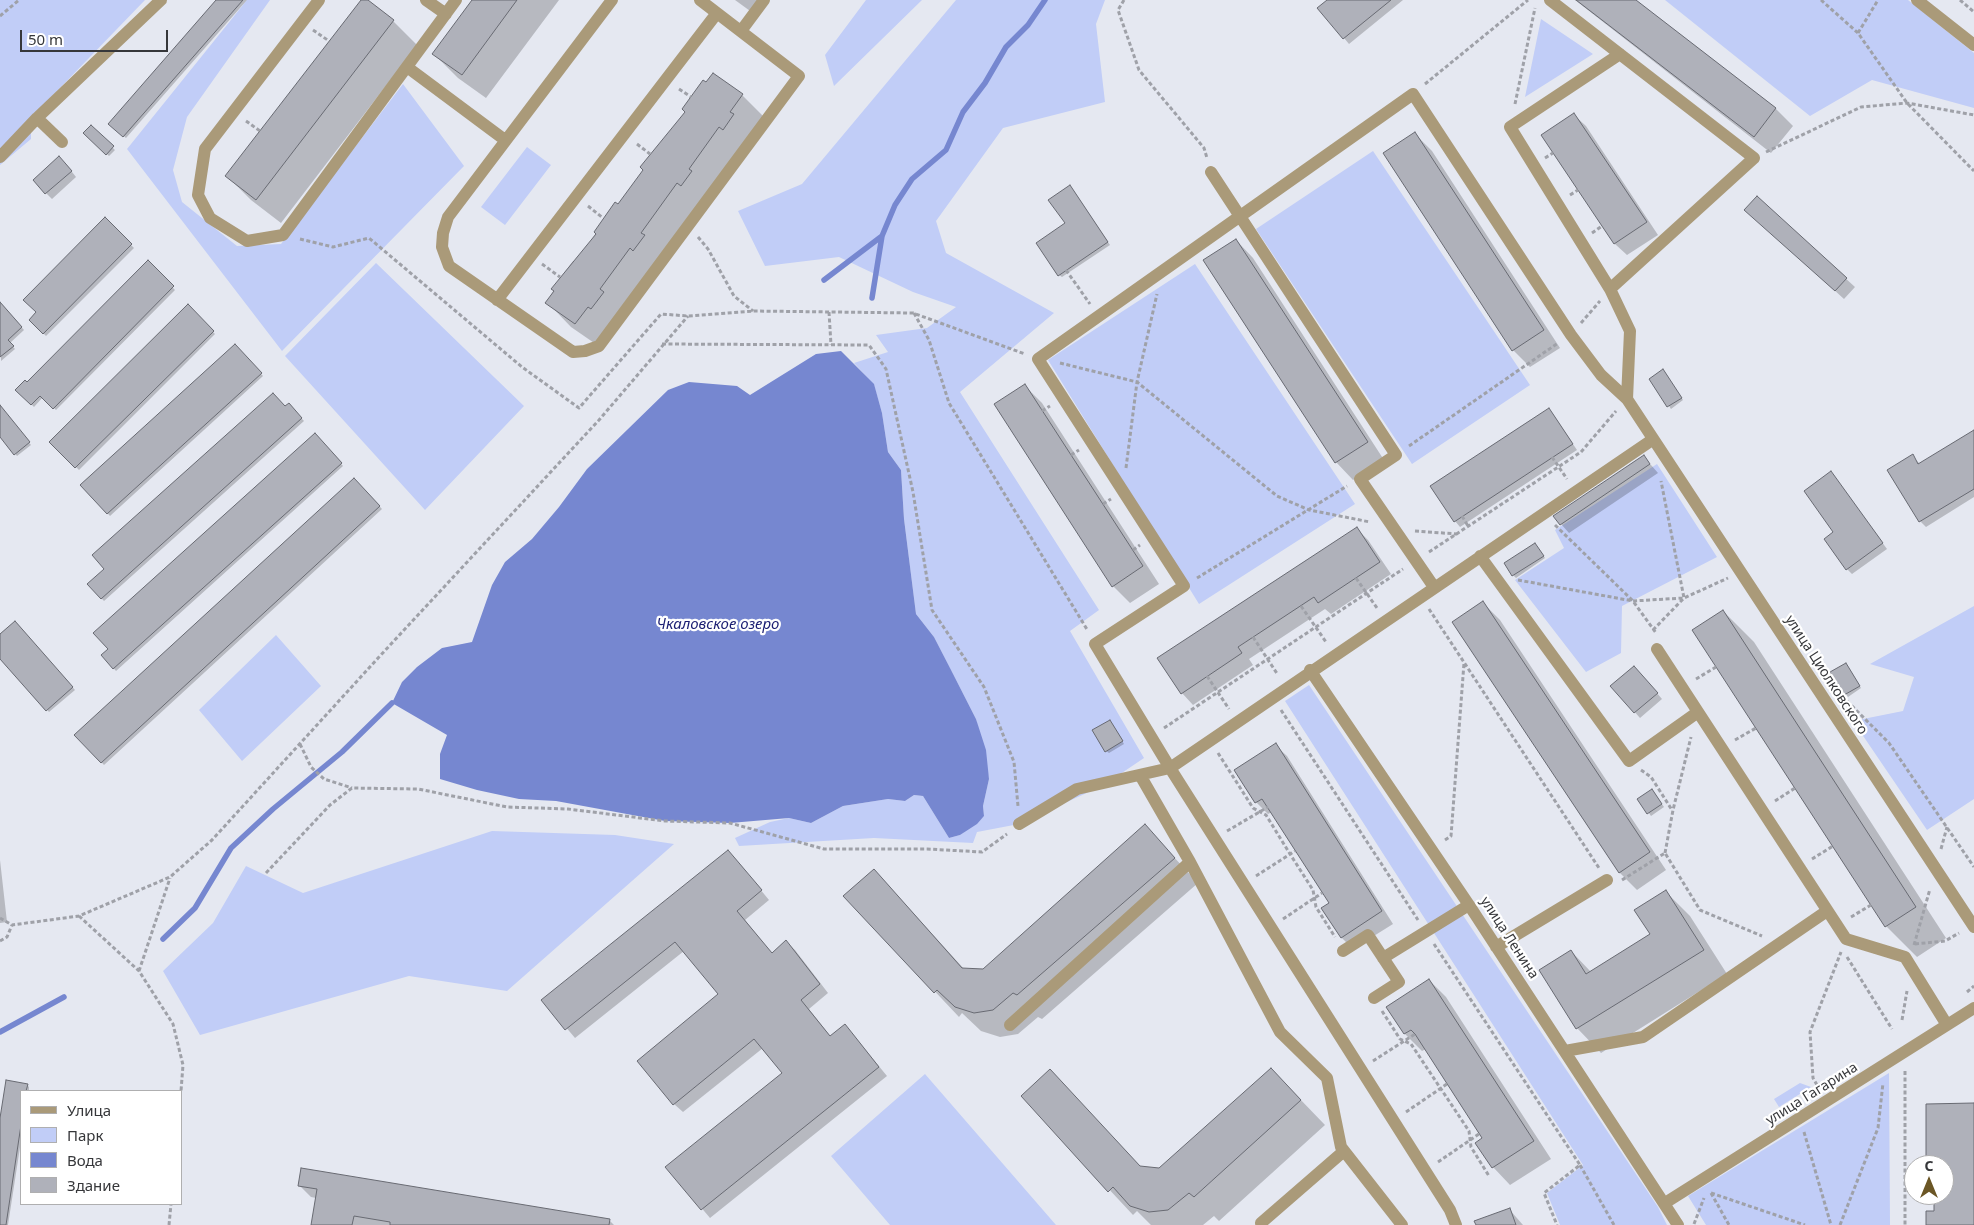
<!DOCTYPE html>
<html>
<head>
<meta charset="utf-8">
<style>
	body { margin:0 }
	#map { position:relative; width:1974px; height:1225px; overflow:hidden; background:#e5e8f1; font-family:"Noto Sans",sans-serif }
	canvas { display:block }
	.legend { position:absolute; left:20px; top:1090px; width:162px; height:115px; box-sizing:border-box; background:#fff; border:1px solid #afafb0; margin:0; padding:6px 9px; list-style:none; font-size:15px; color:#36373a }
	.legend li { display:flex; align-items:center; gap:10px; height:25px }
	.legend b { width:25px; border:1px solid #afafb0 }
	.north { position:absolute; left:1904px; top:1155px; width:50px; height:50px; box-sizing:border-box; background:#fff; border:1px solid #afafb0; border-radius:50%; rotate:0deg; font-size:14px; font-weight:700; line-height:20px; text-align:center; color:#36373a }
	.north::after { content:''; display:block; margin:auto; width:18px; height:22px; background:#6b5625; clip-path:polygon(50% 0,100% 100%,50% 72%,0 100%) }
	.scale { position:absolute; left:20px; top:30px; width:148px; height:22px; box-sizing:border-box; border:2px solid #36373a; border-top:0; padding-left:6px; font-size:15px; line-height:18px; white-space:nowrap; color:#36373a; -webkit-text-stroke:4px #fff; paint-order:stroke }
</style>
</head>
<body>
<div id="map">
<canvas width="1974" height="1225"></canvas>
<ul class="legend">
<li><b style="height:6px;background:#aa9a79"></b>Улица</li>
<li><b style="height:14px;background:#c1cdf7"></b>Парк</li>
<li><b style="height:14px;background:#7687d0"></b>Вода</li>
<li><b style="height:14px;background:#afb1ba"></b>Здание</li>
</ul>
<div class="north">С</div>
<div class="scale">50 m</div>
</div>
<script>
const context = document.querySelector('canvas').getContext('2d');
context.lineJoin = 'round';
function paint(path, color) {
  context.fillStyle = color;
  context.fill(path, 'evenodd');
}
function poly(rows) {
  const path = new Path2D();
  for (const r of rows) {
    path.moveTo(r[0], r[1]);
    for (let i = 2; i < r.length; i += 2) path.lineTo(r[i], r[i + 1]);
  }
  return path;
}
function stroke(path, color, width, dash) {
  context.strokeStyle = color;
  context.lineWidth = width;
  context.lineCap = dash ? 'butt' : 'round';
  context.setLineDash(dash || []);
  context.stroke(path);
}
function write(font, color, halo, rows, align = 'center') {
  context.font = font + ' "Noto Sans",sans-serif';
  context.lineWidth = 4.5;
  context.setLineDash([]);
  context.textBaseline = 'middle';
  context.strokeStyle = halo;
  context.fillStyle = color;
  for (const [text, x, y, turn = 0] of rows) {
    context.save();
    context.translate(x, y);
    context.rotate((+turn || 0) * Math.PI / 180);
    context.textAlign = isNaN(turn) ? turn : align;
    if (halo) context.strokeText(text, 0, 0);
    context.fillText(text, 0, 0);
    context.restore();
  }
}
paint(poly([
	[0,0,145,0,31,118,31,139,0,165],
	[247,0,270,0,187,117,173,170,182,202,237,246,281,244,403,84,464,166,282,351,127,149],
	[866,0,922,0,834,86,825,55],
	[956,0,1105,0,1096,24,1105,102,1003,128,936,221,946,253,1054,313,960,392,1099,610,1070,631,1144,758,1104,785,1019,824,977,832,973,843,874,838,739,846,735,838,770,822,789,818,811,823,843,806,888,799,905,801,914,795,923,796,949,838,960,835,984,816,983,806,989,779,976,719,934,637,916,614,904,519,901,470,888,452,882,413,874,385,854,363,888,352,876,335,927,328,956,307,913,292,839,257,765,266,738,211,802,184],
	[1665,0,1908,0,1974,53,1974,108,1872,80,1810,116],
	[1541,19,1593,54,1525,97],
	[527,147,551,165,505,225,481,207],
	[1373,151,1530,385,1412,464,1256,229],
	[376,263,524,406,425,510,285,356],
	[1195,264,1355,504,1199,604,1048,360],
	[1657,464,1717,557,1622,606,1621,653,1586,672,1515,580,1564,548,1555,530],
	[1974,606,1974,799,1927,830,1853,721,1903,711,1914,677,1870,664],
	[276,635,321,686,242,761,199,710],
	[1309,685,1658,1207,1667,1225,1560,1225,1547,1193,1583,1165,1285,701],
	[492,831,615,835,674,844,507,991,409,976,200,1035,163,971,213,923,246,866,303,893],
	[1889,1073,1890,1225,1706,1225,1688,1196],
	[925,1074,1056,1225,890,1225,831,1156],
	[1800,1083,1811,1087,1779,1107,1774,1099]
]), '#c1cdf7');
paint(poly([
	[841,351,874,384,882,413,888,452,901,470,904,519,916,614,934,637,950,668,976,719,986,750,989,779,983,806,984,816,977,824,960,835,949,838,923,796,914,795,905,801,888,799,843,806,811,823,789,818,730,823,665,821,556,801,519,799,477,790,440,779,440,754,447,735,392,703,402,682,417,667,442,648,472,642,492,585,505,562,532,539,559,507,587,469,668,390,689,382,737,386,750,395,816,354]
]), '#7687d0');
paint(poly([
	[218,0,247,0,126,138,110,124],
	[363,0,366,0,393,21,417,45,281,223,251,200,227,176],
	[473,0,559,0,486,98,458,78,434,54],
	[735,0,769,0,757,16],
	[1329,0,1403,0,1349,44,1344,38],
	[1575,0,1634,0,1776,109,1793,126,1771,153],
	[714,74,742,95,766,119,600,347,571,327,547,302,561,277,573,261,576,263,615,204,618,206],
	[1574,115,1586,126,1658,235,1627,255,1615,244,1543,135],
	[91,127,115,150,109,156,84,133],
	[1415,134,1432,151,1560,348,1530,367,1513,350],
	[65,163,76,177,52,199,46,193],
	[1072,189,1110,245,1062,277,1059,275],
	[1757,198,1855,287,1844,299,1755,218],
	[105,219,134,248,46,336,30,320],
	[1236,240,1253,258,1384,460,1353,480,1336,462,1205,261],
	[148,262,175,290,56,410,43,397,34,407,17,390,27,384],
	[0,303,24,330,10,343,15,349,1,361],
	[188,306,215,334,79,470,51,442],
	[235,346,263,376,110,516,81,485],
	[1665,373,1683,400,1671,409,1651,379],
	[1025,386,1042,403,1159,584,1130,603,1113,586],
	[289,405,304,421,104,601,88,584],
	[0,407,31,445,17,456,0,435],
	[1549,409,1577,450,1460,527,1455,521],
	[1974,431,1974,497,1926,527,1920,521,1912,456,1920,464],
	[315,435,343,466,116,671,102,655],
	[1644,457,1658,473,1569,533,1561,524],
	[1831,473,1887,549,1852,574,1847,569],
	[354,479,382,509,104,765,76,735],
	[1357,529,1368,540,1391,574,1331,614,1325,609,1249,659,1253,665,1193,705,1182,693],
	[1537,547,1545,558,1516,578,1513,575],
	[1483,603,1500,620,1666,870,1637,890,1620,873,1454,622],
	[1723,611,1754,642,1946,938,1917,957,1886,926,1694,630],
	[15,623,75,690,49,712,0,657,0,636],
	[1848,667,1861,688,1848,697,1832,673],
	[1640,673,1662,699,1640,718,1612,686],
	[1112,724,1124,744,1109,753,1106,751],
	[1275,745,1287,756,1393,924,1353,949,1341,937,1330,903,1272,812,1268,814,1256,802,1236,770],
	[1654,793,1664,807,1651,816,1639,799],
	[1145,826,1198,883,1042,1019,1038,1017,1018,1034,1000,1037,981,1031,962,1013,959,1017,845,896,874,870,965,970,984,970],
	[0,860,7,922,0,923],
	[736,860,769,900,745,920,772,954,786,942,795,950,828,993,809,1009,831,1037,845,1025,887,1076,710,1218,667,1167,784,1074,763,1048,683,1112,674,1104,720,994,684,951,575,1038,543,1000],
	[1666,892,1690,916,1727,974,1601,1053,1577,1028,1571,951,1591,972,1651,935],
	[1429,980,1446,997,1551,1159,1510,1185,1493,1167,1477,1143,1484,1139,1426,1049,1422,1051,1405,1034,1388,1007],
	[1271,1069,1325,1125,1219,1221,1214,1216,1203,1225,1151,1225,1137,1211,1133,1215,1022,1096,1142,1168,1159,1169],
	[7,1082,27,1085,29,1087,29,1091,21,1091,21,1141,8,1225,0,1225,0,1127],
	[299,1185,610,1221,614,1225,312,1225,316,1198,311,1197],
	[1509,1209,1523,1225,1477,1225]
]), '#0003');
stroke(poly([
	[824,280,882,236],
	[872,298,882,236,895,205,912,179,946,150,963,112,985,83,1006,47,1028,25,1045,0],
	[163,939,195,908,231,848,273,809,342,752,392,703],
	[0,1032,64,997]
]), '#7687d0', 5.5);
const building = poly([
	[216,0,243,0,123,137,108,124,216,0],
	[361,0,368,0,394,20,256,200,225,176,361,0],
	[472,0,517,0,462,75,432,54,472,0],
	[1327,0,1391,0,1343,39,1317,8,1327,0],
	[1576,0,1636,0,1776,108,1754,137,1576,0],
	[713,73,743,94,730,112,734,114,723,130,719,127,689,169,692,171,681,186,677,183,641,233,645,235,633,251,630,248,600,289,604,292,591,309,588,307,575,324,545,303,554,291,551,289,596,234,594,232,615,202,618,204,643,170,640,167,685,112,682,109,703,80,706,82,713,73],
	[1574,113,1647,222,1614,244,1541,135,1574,113],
	[91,125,114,146,106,155,83,133,91,125],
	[1415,132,1544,330,1512,351,1383,153,1415,132],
	[59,156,72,171,45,194,33,180,59,156],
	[1070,185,1108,242,1058,276,1036,243,1065,223,1048,200,1070,185],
	[1757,196,1847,278,1835,291,1744,210,1757,196],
	[105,217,132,244,43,334,29,320,36,312,23,300,105,217],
	[1236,239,1368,442,1335,463,1203,260,1236,239],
	[148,260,174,286,53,409,40,396,31,405,15,390,25,380,27,382,148,260],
	[0,302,22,327,8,340,14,346,0,357,0,302],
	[188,304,214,331,75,468,49,442,188,304],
	[235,344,262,373,107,514,80,485,235,344],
	[1663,369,1682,398,1667,407,1649,379,1663,369],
	[1025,384,1143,566,1112,587,994,404,1025,384],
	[273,393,285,406,289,403,302,418,101,599,87,584,104,569,92,555,273,393],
	[0,405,30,442,14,455,0,437,0,405],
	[1549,408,1573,444,1454,522,1430,486,1549,408],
	[1974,430,1974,489,1919,522,1887,470,1913,454,1918,464,1974,430],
	[315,433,342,463,113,669,101,655,108,649,93,633,315,433],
	[1644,455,1650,464,1560,525,1553,516,1644,455],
	[1831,471,1883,543,1846,570,1824,539,1833,532,1804,491,1831,471],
	[354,478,380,506,101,763,74,735,354,478],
	[1357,527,1380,562,1318,603,1314,597,1238,647,1242,653,1181,694,1157,658,1357,527],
	[1535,543,1544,556,1512,576,1504,563,1535,543],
	[1483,601,1650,852,1619,873,1452,622,1483,601],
	[1723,610,1916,907,1885,927,1692,630,1723,610],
	[15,621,73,687,46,711,0,659,0,634,15,621],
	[1846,663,1860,686,1844,695,1830,672,1846,663],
	[1634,666,1658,693,1634,713,1610,686,1634,666],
	[1110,720,1123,741,1105,752,1092,730,1110,720],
	[1276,743,1382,911,1341,938,1321,908,1329,903,1262,799,1255,803,1234,770,1276,743],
	[1652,789,1662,804,1647,814,1637,799,1652,789],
	[1145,824,1175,858,1017,995,1013,993,993,1010,974,1013,955,1007,937,990,934,993,843,896,874,869,962,968,983,969,1145,824],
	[728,850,762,890,737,911,772,953,786,940,820,984,801,1000,830,1036,845,1024,879,1067,701,1210,665,1167,782,1073,754,1039,673,1105,637,1061,718,994,675,942,565,1030,541,1000,728,850],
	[1666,890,1704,950,1576,1029,1539,970,1571,950,1586,974,1650,934,1634,910,1666,890],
	[1429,979,1534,1141,1492,1168,1475,1143,1482,1138,1415,1034,1411,1030,1404,1034,1386,1007,1429,979],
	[1271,1068,1301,1100,1194,1197,1189,1193,1168,1210,1149,1212,1130,1206,1113,1187,1108,1192,1021,1096,1050,1069,1140,1166,1159,1168,1271,1068],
	[6,1080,28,1084,26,1091,21,1091,21,1125,6,1225,0,1225,0,1118,6,1080],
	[1974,1103,1974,1225,1926,1225,1926,1211,1934,1211,1934,1195,1944,1195,1944,1165,1926,1165,1926,1104,1974,1103],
	[301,1168,610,1219,609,1225,390,1225,390,1222,354,1216,352,1225,311,1225,317,1189,298,1186,301,1168],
	[1510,1208,1516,1225,1476,1225,1474,1221,1510,1208]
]);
paint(building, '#afb1ba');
stroke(building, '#686a72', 1);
stroke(poly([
	[1124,0,1118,10,1139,70,1204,148,1207,158],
	[1821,0,1858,33,1907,103,1974,171],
	[1960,0,1974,12],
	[0,16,19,0],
	[313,30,329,41],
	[1858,33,1878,0],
	[1425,84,1528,0],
	[679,89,691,97],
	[1515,104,1535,8],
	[246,121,260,131],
	[637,144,650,154],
	[1766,152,1861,107,1907,103,1974,115],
	[1545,158,1553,153],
	[1570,195,1578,190],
	[588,206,603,218],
	[1592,233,1602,226],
	[698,237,708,249,734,296,753,311],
	[300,239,333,247,369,238,522,367,579,408,661,314,688,316,754,311,913,313,1025,354],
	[542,264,560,277],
	[1066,270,1090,304],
	[829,312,831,345],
	[914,313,929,340,949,403,1088,631],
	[1581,323,1600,301],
	[662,344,869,345,886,369,913,492,932,610,984,687,1014,762,1018,806],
	[1060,363,1137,382,1277,496,1309,510,1370,522],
	[1042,411,1050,406],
	[1409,446,1558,343],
	[1071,455,1079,450],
	[1552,457,1567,479],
	[1126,468,1137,382,1157,294],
	[1103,504,1111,499],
	[1462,516,1468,526],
	[1555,525,1633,601,1656,633],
	[1415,531,1457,534],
	[1133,550,1140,545],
	[1429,552,1581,452,1616,411],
	[1197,578,1347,486],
	[1356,578,1377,608],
	[1518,580,1633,601,1684,598,1728,578],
	[1301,606,1326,642],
	[1429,609,1599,868],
	[1653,630,1684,598,1661,481],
	[1253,637,1278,675],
	[1207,676,1229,709],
	[1696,679,1716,667],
	[1847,701,1889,743,1974,867],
	[1281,710,1418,920],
	[1164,728,1403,569],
	[1735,740,1756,728],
	[300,744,311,767,324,779,352,788],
	[1218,753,1253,808,1266,815,1290,854,1313,890,1316,907,1335,937],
	[1641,770,1651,777,1672,810],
	[1775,801,1795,788],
	[1227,831,1268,807],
	[1445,840,1451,836,1464,663],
	[1941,849,1947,827],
	[1665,853,1673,810,1691,737],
	[1812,859,1833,846],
	[266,873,330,805,352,788,418,789,507,807,568,809,665,821,730,823,824,849,927,849,982,852,1007,834],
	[1256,876,1295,851],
	[1622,880,1665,853,1700,910,1762,936],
	[79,916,139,971,173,1024,183,1065,181,1091],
	[1851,917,1871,905],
	[0,918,12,925,79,916,170,877,212,840,379,657,599,420,688,316],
	[1283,919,1322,893],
	[0,941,7,937,12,925],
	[1434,944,1580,1165,1544,1193,1557,1225],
	[1915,944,1945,941,1959,933],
	[1914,945,1930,889],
	[1847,957,1892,1029],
	[139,971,170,878],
	[1967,992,1974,986],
	[1382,1011,1400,1039,1411,1044,1469,1131,1471,1147,1489,1176],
	[1902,1020,1907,991],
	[1373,1061,1415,1034],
	[1905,1071,1905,1225],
	[1817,1085,1813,1078,1810,1032,1841,952],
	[1406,1112,1447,1084],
	[1804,1132,1831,1225],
	[1438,1162,1479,1134],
	[1580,1165,1614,1225],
	[1711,1193,1805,1225],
	[1711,1193,1729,1225],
	[1694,1224,1704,1198],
	[169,1225,171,1204],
	[1840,1225,1878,1128,1883,1083]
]), '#9fa1a8', 3, [4, 2.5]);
stroke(poly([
	[319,0,205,149,198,195,210,218,247,241,283,235,456,0],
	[426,0,446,14],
	[612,0,448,217,443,233,442,247,449,266,573,352,585,351,599,346,799,76,700,0],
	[1550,0,1754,158,1610,289],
	[1917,0,1974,45],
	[741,31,764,0],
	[1620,54,1510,127,1610,289,1630,331,1627,399],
	[407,67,505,140],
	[62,142,37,118,161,0],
	[0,157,37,118],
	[1211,172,1396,455,1360,479,1434,587],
	[497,300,717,13],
	[1480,556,1629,761,1698,712],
	[1657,649,1846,939,1905,957,1947,1025],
	[1310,670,1469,905,1678,1225],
	[1140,775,1190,862,1280,1032,1327,1078,1341,1147,1402,1225],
	[1019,824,1077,789,1170,768,1652,440],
	[1496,947,1607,880],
	[1343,951,1368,935,1399,982,1374,998],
	[1383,958,1469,905],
	[1010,1025,1190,862],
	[1565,1051,1643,1037,1827,911],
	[1665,1203,1974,1008],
	[1261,1223,1344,1151],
	[1456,1225,1450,1210,1170,768,1095,644,1184,586,1038,359,1413,94,1571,335,1601,375,1627,399,1974,927]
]), '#aa9a79', 12);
write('14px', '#36373a', '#fff', [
	["улица Циолковского",1826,675,57],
	["улица Ленина",1509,938,57],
	["улица Гагарина",1812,1094,-32]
]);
write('italic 15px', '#1b1e72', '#fff', [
	["Чкаловское озеро",718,625]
]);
</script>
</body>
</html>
